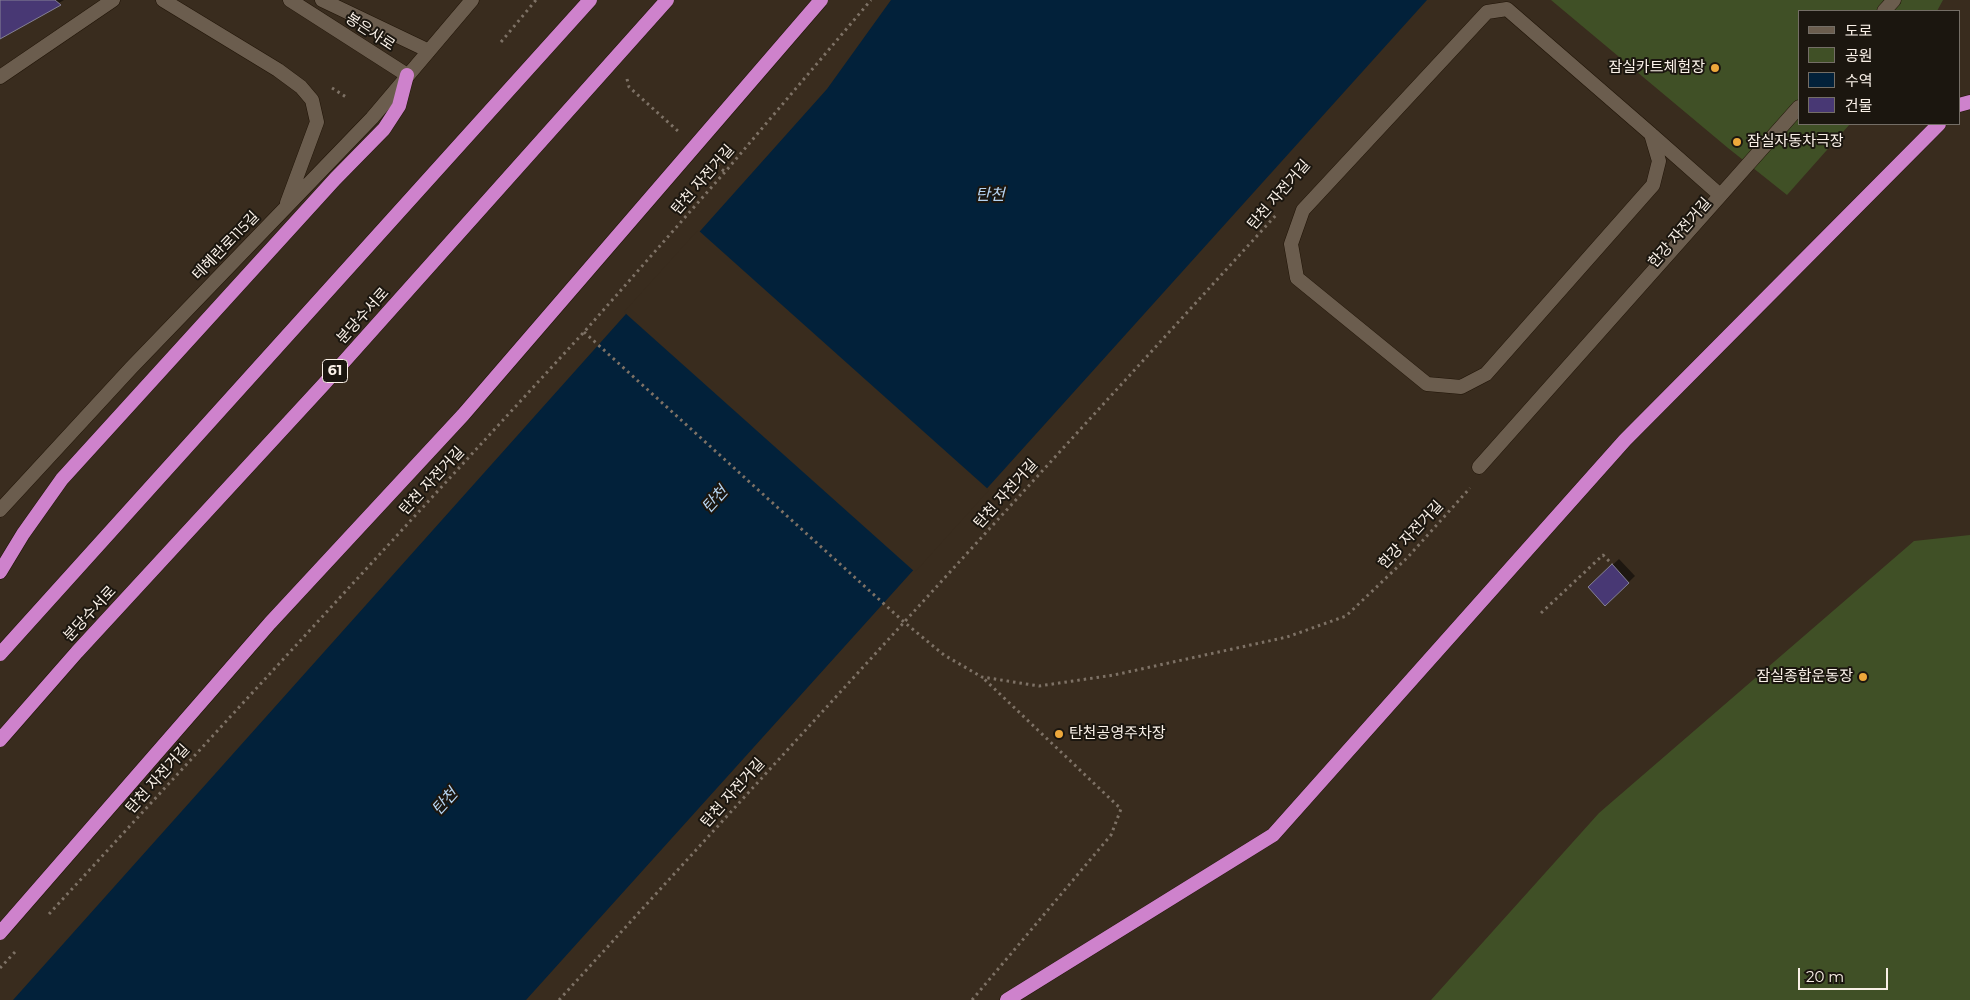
<!DOCTYPE html>
<html>
<head>
<meta charset="utf-8">
<style>
	body { margin:0 }
	#map { position:relative; width:1970px; height:1000px; overflow:hidden; background:#392c1e; font-family:Montserrat,"Noto Sans KR",sans-serif }
	canvas { display:block }
	.legend { position:absolute; left:1798px; top:10px; width:162px; height:115px; box-sizing:border-box; background:#1b160f; border:1px solid #746e66; margin:0; padding:6px 9px; list-style:none; font-size:15px; color:#faf1e8 }
	.legend li { display:flex; align-items:center; gap:10px; height:25px }
	.legend b { width:25px; border:1px solid #746e66 }
	.scale { position:absolute; left:1798px; top:968px; width:90px; height:22px; box-sizing:border-box; border:2px solid #faf1e8; border-top:0; padding-left:6px; font-size:15px; line-height:18px; white-space:nowrap; color:#faf1e8; -webkit-text-stroke:4px #1b160f; paint-order:stroke }
</style>
</head>
<body>
<div id="map">
<canvas width="1970" height="1000"></canvas>
<ul class="legend">
<li><b style="height:6px;background:#6b5d4e"></b>도로</li>
<li><b style="height:14px;background:#405026"></b>공원</li>
<li><b style="height:14px;background:#02213a"></b>수역</li>
<li><b style="height:14px;background:#483874"></b>건물</li>
</ul>
<div class="scale">20 m</div>
</div>
<script>
const context = document.querySelector('canvas').getContext('2d');
context.lineJoin = 'round';
function paint(path, color) {
  context.fillStyle = color;
  context.fill(path, 'evenodd');
}
function poly(rows) {
  const path = new Path2D();
  for (const r of rows) {
    path.moveTo(r[0], r[1]);
    for (let i = 2; i < r.length; i += 2) path.lineTo(r[i], r[i + 1]);
  }
  return path;
}
function stroke(path, color, width, dash) {
  context.strokeStyle = color;
  context.lineWidth = width;
  context.lineCap = dash ? 'butt' : 'round';
  context.setLineDash(dash || []);
  context.stroke(path);
}
function write(font, color, halo, rows, align = 'center') {
  context.font = font + ' Montserrat,"Noto Sans KR",sans-serif';
  context.lineWidth = 4;
  context.setLineDash([]);
  context.textBaseline = 'middle';
  context.strokeStyle = halo;
  context.fillStyle = color;
  for (const [text, x, y, turn = 0] of rows) {
    context.save();
    context.translate(x, y);
    context.rotate((+turn || 0) * Math.PI / 180);
    context.textAlign = isNaN(turn) ? turn : align;
    if (halo) context.strokeText(text, 0, 0);
    context.fillText(text, 0, 0);
    context.restore();
  }
}
paint(poly([
	[1551,0,1943,0,1937,11,1799,11,1799,124,1850,124,1787,195,1728,148],
	[1970,535,1970,1000,1431,1000,1599,813,1914,541]
]), '#405026');
paint(poly([
	[891,0,1427,0,526,1000,13,1000,827,89]
]), '#02213a');
paint(poly([
	[698,230,989,490,915,572,624,312]
]), '#392c1e');
paint(poly([
	[0,0,64,0,0,37],
	[1619,559,1635,576,1605,605,1589,587]
]), '#0007');
const building = poly([
	[0,0,55,0,61,5,0,39,0,0],
	[1612,564,1629,583,1605,606,1588,587,1612,564]
]);
paint(building, '#483874');
stroke(building, '#858195', 1);
const service = poly([
	[1884,11,1894,0],
	[1651,134,1659,161,1653,185,1486,374,1461,387,1427,384,1297,278,1291,244,1303,210,1487,12,1507,9,1651,134,1720,195],
	[1479,467,1799,107]
]);
const tertiary = poly([
	[163,0,278,70,301,87,312,100,317,122,287,203],
	[290,0,407,75],
	[322,0,429,51],
	[0,77,113,0],
	[0,510,131,368,372,118,472,0]
]);
const trunk = poly([
	[1959,105,1970,102],
	[0,572,23,534,62,479,335,179,384,129,399,106,407,75],
	[1007,1000,1273,835,1625,440,1939,124]
]);
stroke(service, '#201407', 15);
stroke(tertiary, '#201407', 15);
stroke(trunk, '#201407', 15);
stroke(poly([
	[501,42,536,0],
	[627,79,629,87,679,132],
	[332,88,346,97],
	[712,161,725,172],
	[584,332,904,622,944,655,982,677,1039,686,1114,675,1287,637,1346,616,1407,558,1470,488],
	[1541,613,1603,555,1612,564],
	[49,914,584,332,725,172,871,0],
	[0,968,15,952],
	[559,1000,1277,214],
	[972,1000,1111,835,1121,809,982,677]
]), '#7e7266', 3, [2.5, 4]);
stroke(service, '#6b5d4e', 14);
stroke(tertiary, '#6b5d4e', 14);
stroke(trunk, '#ce82cc', 14);
const trunkBridge = poly([
	[0,654,590,0],
	[0,740,77,652,324,384,667,0],
	[0,933,270,623,463,415,821,0]
]);
stroke(trunkBridge, '#201407', 15, []);
stroke(trunkBridge, '#ce82cc', 14);
for (const [x, y, r, color] of [
	[1715,68,5,"#eda83b"],
	[1737,142,5,"#eda83b"],
	[1863,677,5,"#eda83b"],
	[1059,734,5,"#eda83b"]
]) {
  const dot = new Path2D();
  dot.arc(x, y, r, 0, 2 * Math.PI);
  context.fillStyle = color;
  context.fill(dot);
  stroke(dot, '#1b160f', 2);
}
for (const [x, y, w] of [
	[335,371,25]
]) {
  const box = new Path2D();
  box.roundRect(x - w / 2, y - 11.5, w, 23, 4);
  context.fillStyle = '#1b160f';
  context.fill(box);
  stroke(box, '#faf1e8', 1);
}
write('bold 14px', '#faf1e8', null, [
	["61",335,371]
]);
write('15px', '#faf1e8', '#1b160f', [
	["봉은사로",370,32,33],
	["탄천 자전거길",703,180,-49],
	["탄천 자전거길",1279,195,-49],
	["한강 자전거길",1680,233,-49],
	["테헤란로115길",226,246,-46],
	["분당수서로",363,316,-48],
	["탄천 자전거길",432,481,-47],
	["탄천 자전거길",1006,494,-48],
	["한강 자전거길",1411,535,-47],
	["분당수서로",90,614,-47],
	["탄천 자전거길",158,779,-48],
	["탄천 자전거길",733,793,-48]
]);
write('15px', '#faf1e8', '#1b160f', [
	["잠실카트체험장",1705,68],
	["잠실자동차극장",1747,142,"left"],
	["잠실종합운동장",1853,677],
	["탄천공영주차장",1069,734,"left"]
], 'right');
write('italic 16px', '#b5d3f0', '#1b160f', [
	["탄천",990,195],
	["탄천",715,500,-48],
	["탄천",445,802,-48]
]);
</script>
</body>
</html>
